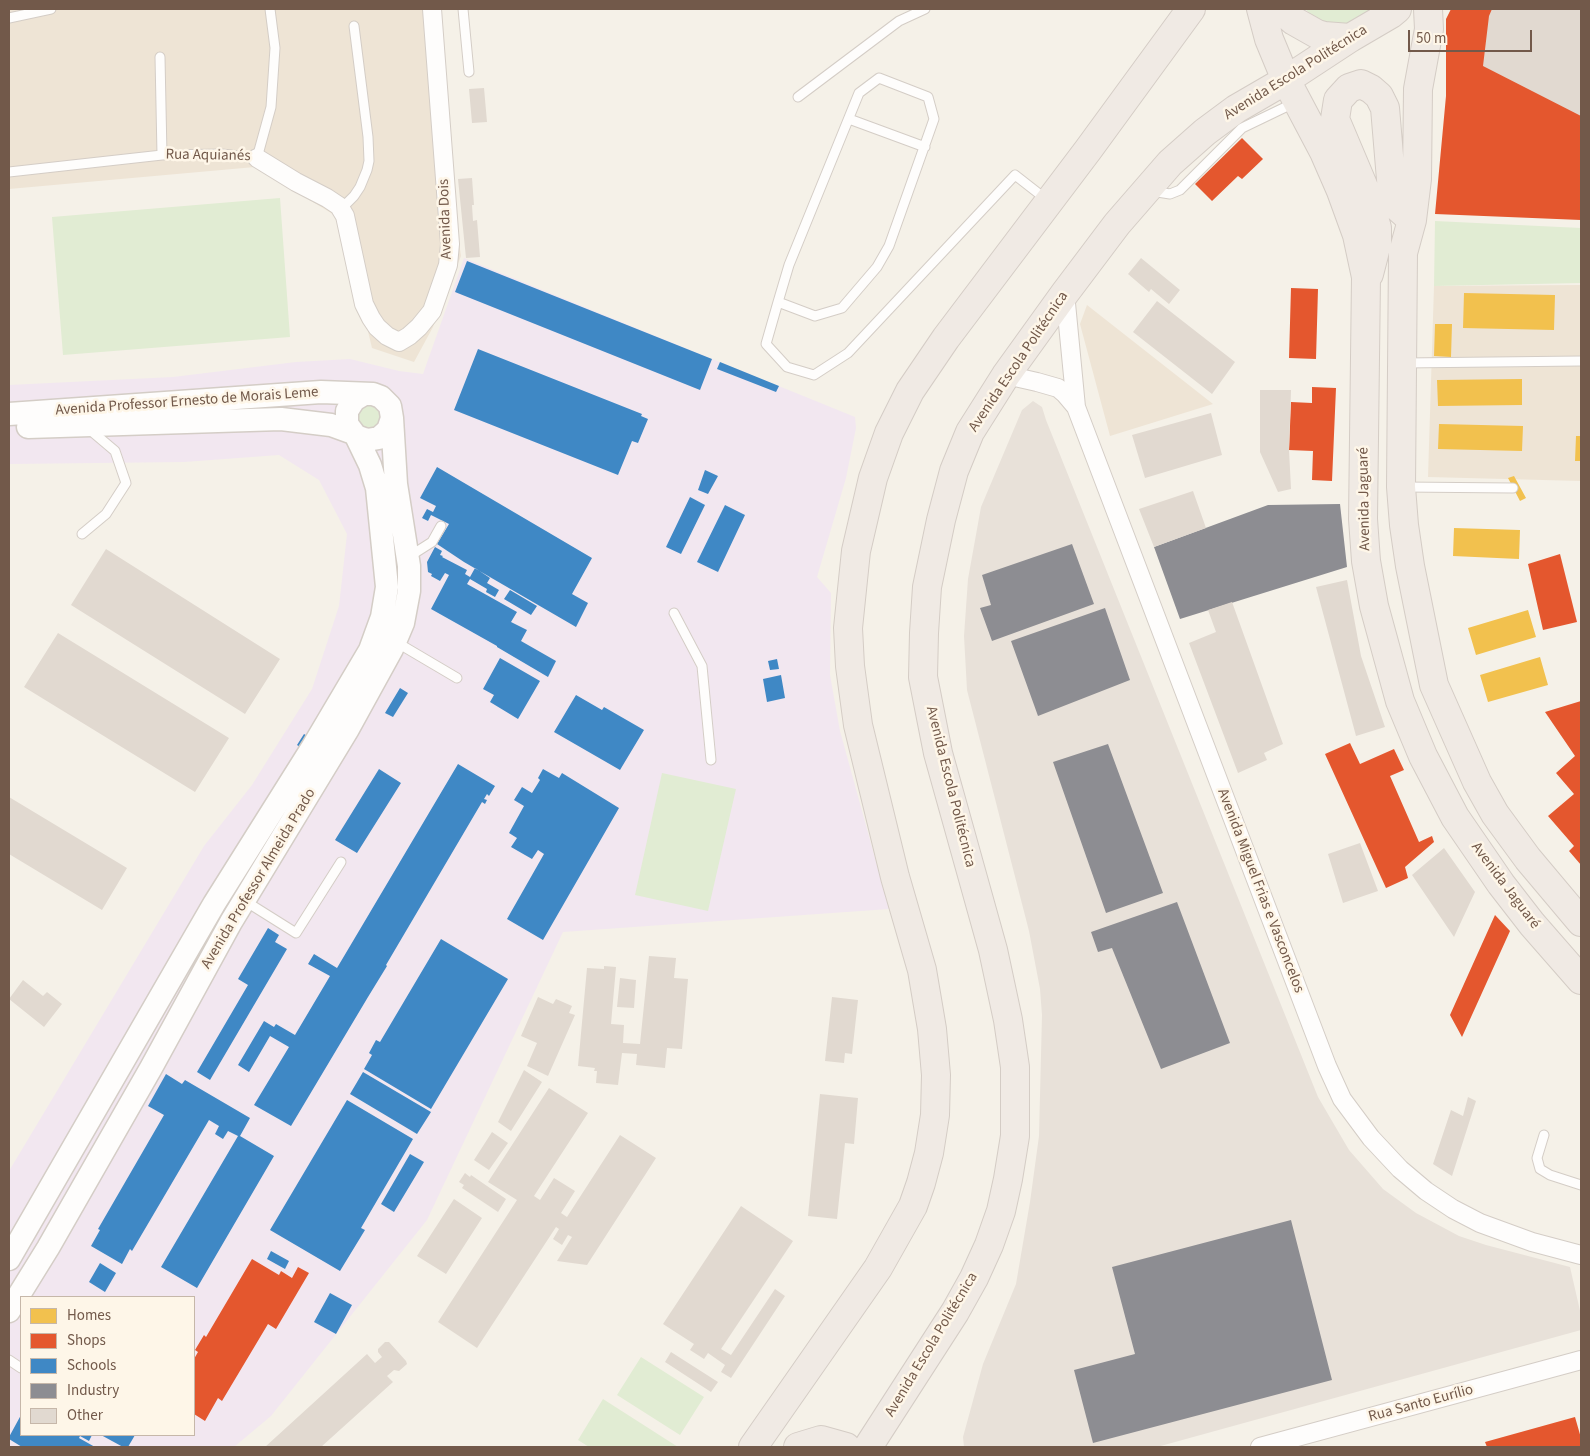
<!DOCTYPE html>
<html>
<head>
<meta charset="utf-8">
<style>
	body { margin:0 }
	#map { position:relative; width:1590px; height:1456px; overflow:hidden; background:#f5f1e8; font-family:"Source Sans 3",sans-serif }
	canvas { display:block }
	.frame { position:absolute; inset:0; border:10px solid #72594a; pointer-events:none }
	.legend { position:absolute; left:20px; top:1296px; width:175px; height:140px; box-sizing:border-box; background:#fef6e8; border:1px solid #c6b7a9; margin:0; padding:6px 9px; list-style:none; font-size:15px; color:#72594a }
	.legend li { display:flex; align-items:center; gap:10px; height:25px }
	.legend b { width:25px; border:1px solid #c6b7a9 }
	.scale { position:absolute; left:1408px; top:30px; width:124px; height:22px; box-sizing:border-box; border:2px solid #72594a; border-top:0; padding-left:6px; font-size:15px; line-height:18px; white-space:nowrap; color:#72594a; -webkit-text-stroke:4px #fef6e8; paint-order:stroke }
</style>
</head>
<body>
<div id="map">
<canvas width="1590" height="1456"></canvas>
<div class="frame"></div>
<ul class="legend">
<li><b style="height:14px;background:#f2c14e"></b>Homes</li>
<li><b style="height:14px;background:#e4572e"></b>Shops</li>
<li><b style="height:14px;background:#3f88c5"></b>Schools</li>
<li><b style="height:14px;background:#8d8d92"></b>Industry</li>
<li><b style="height:14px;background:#e1d9d0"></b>Other</li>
</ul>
<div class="scale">50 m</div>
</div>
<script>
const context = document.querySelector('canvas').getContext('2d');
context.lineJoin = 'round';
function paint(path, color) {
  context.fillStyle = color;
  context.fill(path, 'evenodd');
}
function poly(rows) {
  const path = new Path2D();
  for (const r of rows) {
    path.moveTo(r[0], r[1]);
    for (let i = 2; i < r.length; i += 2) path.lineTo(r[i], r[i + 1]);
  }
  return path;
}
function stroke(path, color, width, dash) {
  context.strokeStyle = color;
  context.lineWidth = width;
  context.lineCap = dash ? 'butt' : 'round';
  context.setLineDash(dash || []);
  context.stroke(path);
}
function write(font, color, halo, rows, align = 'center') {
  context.font = font + ' "Source Sans 3",sans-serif';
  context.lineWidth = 5;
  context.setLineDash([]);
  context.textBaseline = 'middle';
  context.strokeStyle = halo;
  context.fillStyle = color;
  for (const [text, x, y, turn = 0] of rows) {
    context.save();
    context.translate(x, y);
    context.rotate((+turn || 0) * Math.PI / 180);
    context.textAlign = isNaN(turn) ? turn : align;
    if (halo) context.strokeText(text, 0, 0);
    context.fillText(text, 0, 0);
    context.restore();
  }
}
paint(poly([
	[9,9,440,9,444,137,461,256,433,327,414,362,372,348,341,219,255,167,9,189],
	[1581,285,1581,481,1428,477,1434,286],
	[1087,305,1213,404,1110,436,1080,324]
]), '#eee4d5');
paint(poly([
	[1033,401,1042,407,1046,420,1318,1097,1349,1150,1383,1189,1416,1213,1459,1236,1486,1245,1570,1267,1581,1315,1581,1330,1157,1447,964,1447,963,1437,983,1364,1016,1284,1030,1202,1039,1136,1042,1015,1040,989,1029,931,967,690,964,636,968,579,981,507,1022,410]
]), '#e8e1d9');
paint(poly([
	[464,258,855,417,856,428,846,478,817,577,831,593,830,675,840,731,889,909,563,932,427,1220,271,1416,234,1447,9,1447,9,1171,204,846,252,785,312,689,339,606,347,534,319,480,279,455,184,462,9,464,9,385,173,377,296,362,350,359,399,371,423,374],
	[21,1297,194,1297,194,1435,21,1435]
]), '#f2e7f0');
paint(poly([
	[1305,9,1383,9,1349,27,1323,25],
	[280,198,290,337,63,355,52,217],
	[1435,221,1581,228,1581,283,1434,286],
	[375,399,388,422,365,434,353,412],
	[662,773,736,789,708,911,635,895],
	[641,1357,704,1397,680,1435,617,1395],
	[603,1399,678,1447,589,1447,578,1440]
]), '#e1ecd3');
paint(poly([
	[1464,293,1555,295,1554,330,1463,328],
	[1435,324,1452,324,1451,357,1434,356],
	[1522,379,1522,405,1438,406,1437,380],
	[1439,424,1523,426,1522,451,1438,449],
	[1576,436,1581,436,1581,461,1575,461],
	[1514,476,1526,498,1520,501,1508,478],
	[1454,528,1520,530,1519,559,1453,556],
	[1528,610,1536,637,1476,655,1468,628],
	[1540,657,1548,685,1488,702,1480,675]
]), '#f2c14e');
paint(poly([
	[1451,9,1581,9,1581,220,1435,214,1446,96,1446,19],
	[1242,138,1263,159,1242,179,1238,176,1212,201,1195,184],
	[1291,288,1318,289,1316,359,1289,358],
	[1312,387,1336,388,1332,481,1312,480,1313,451,1289,450,1291,402,1312,403],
	[1560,554,1577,622,1543,630,1528,564],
	[1581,701,1581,865,1569,851,1574,846,1548,816,1574,794,1556,773,1575,756,1545,712],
	[1350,743,1360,764,1394,749,1404,770,1390,776,1419,842,1432,836,1434,842,1405,867,1408,878,1386,888,1325,754],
	[1495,915,1510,931,1462,1037,1450,1015],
	[252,1259,279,1275,281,1271,292,1278,298,1267,309,1273,276,1329,268,1324,222,1401,218,1398,205,1421,194,1414,194,1359,198,1352,195,1350,204,1335,206,1337],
	[1575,1417,1581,1438,1581,1447,1487,1447,1485,1442]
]), '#e4572e');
paint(poly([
	[467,261,712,359,700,390,455,292],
	[478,349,642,414,641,416,648,419,638,443,632,441,618,475,454,410],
	[720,362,779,386,776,392,717,369],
	[437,467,592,558,572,594,588,603,576,627,464,562,437,544,449,524,431,515,428,521,422,518,427,509,433,512,436,506,420,498],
	[705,470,718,476,708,494,698,490],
	[690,497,705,505,681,554,666,547],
	[725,505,745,515,718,572,697,562],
	[435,547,442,551,440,555,443,556,442,557,467,570,465,574,470,577,475,568,490,578,487,583,499,590,495,597,486,592,487,589,470,579,467,584,517,612,511,622,527,630,521,641,556,661,548,677,497,647,497,646,431,609,449,575,445,573,440,581,431,576,432,574,428,572,427,562],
	[510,590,537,606,531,615,504,599],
	[500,658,540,681,518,719,490,702,494,695,483,689],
	[777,659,779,669,770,670,768,661],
	[781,675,785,698,767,702,763,679],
	[400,688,408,693,393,717,385,713],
	[576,695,602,710,604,707,644,730,620,770,554,732],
	[304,734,311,738,304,750,297,745],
	[458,764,495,786,489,796,487,794,484,799,487,800,485,804,482,802,386,965,387,966,368,997,291,1126,254,1105,289,1047,270,1036,249,1072,238,1065,264,1021,274,1027,276,1024,295,1035,330,976,308,964,314,954,337,968],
	[379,769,401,783,357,853,335,840],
	[543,769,559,778,562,773,619,808,543,940,507,919,544,854,538,850,532,859,511,847,517,838,509,833,524,806,514,800,522,787,532,793,540,780,538,778],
	[268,928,279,935,275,942,287,949,210,1080,197,1072,248,985,238,979],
	[441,939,508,979,431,1109,364,1069,372,1055,369,1053,376,1040,380,1042],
	[363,1072,431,1112,417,1134,350,1094],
	[166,1074,182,1084,185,1080,250,1118,240,1136,274,1156,197,1288,161,1267,238,1136,228,1131,223,1139,215,1134,219,1126,209,1120,132,1251,130,1249,122,1264,91,1246,100,1230,98,1229,164,1115,148,1106],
	[347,1100,413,1139,361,1228,365,1230,340,1271,270,1230],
	[410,1154,424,1162,394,1212,381,1204],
	[271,1251,289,1261,285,1269,267,1259],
	[100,1263,116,1273,105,1292,89,1282],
	[330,1293,352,1305,336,1334,314,1322],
	[21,1415,21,1435,92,1435,89,1441,80,1436,79,1438,95,1447,22,1447,9,1439,9,1437],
	[101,1435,135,1435,128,1447,123,1447]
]), '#3f88c5');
paint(poly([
	[1340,504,1347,567,1180,619,1154,547,1268,505],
	[1072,544,1094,604,992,641,980,608,991,605,982,575],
	[1105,608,1130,680,1038,716,1011,641],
	[1108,744,1163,893,1106,913,1053,762],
	[1177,902,1230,1043,1161,1069,1112,948,1098,952,1091,932],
	[1291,1220,1332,1380,1093,1443,1074,1370,1135,1354,1112,1267]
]), '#8d8d92');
paint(poly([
	[1492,9,1581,9,1581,116,1483,66,1489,16],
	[484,88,487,122,472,123,469,89],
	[472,178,474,205,472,205,473,221,477,220,480,257,466,258,458,179],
	[1141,258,1180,290,1169,304,1151,289,1149,292,1128,274],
	[1157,301,1235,362,1212,394,1133,332],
	[1260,390,1291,390,1289,450,1291,489,1278,492,1260,452],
	[1211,413,1222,455,1145,478,1132,435],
	[1193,491,1206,528,1154,547,1139,509],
	[106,549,280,659,245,714,71,605],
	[1347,580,1361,656,1385,727,1356,736,1316,587],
	[1232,602,1283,744,1264,753,1267,760,1238,773,1189,643,1216,632,1208,610],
	[58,633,229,738,195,792,24,687],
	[9,797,127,868,102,910,9,854],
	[1360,843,1378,891,1343,903,1328,854],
	[1444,848,1475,892,1454,937,1412,875],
	[649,956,676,958,674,978,688,979,682,1049,667,1048,665,1068,636,1065,637,1054,622,1053,618,1085,596,1083,597,1071,594,1071,595,1068,578,1066,587,968,604,969,604,966,616,967,611,1024,624,1025,623,1043,640,1044],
	[620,978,636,980,634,1008,617,1007],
	[23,980,43,996,47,992,62,1004,44,1027,9,999],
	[538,997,553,1004,556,999,572,1006,569,1013,575,1015,548,1076,527,1066,537,1043,521,1036],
	[832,997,858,1000,852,1054,845,1053,844,1063,825,1061],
	[524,1070,542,1082,511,1131,498,1122],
	[549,1088,588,1113,534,1196,540,1200,554,1178,575,1191,561,1213,567,1217,620,1135,656,1158,587,1265,557,1261,572,1237,568,1235,562,1245,553,1239,559,1229,556,1227,477,1348,438,1322,517,1200,488,1182],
	[820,1094,858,1098,854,1144,845,1143,837,1219,808,1216],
	[1468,1097,1476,1101,1452,1176,1433,1164,1451,1110,1463,1116],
	[492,1132,508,1143,489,1170,474,1160],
	[465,1173,470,1177,471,1175,506,1199,498,1212,462,1188,464,1185,459,1182],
	[454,1199,482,1218,446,1274,417,1256],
	[741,1206,793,1241,721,1349,731,1355,775,1289,785,1296,731,1378,721,1372,725,1365,708,1353,704,1359,690,1350,694,1344,663,1324],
	[385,1342,389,1342,406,1361,407,1364,399,1371,394,1370,387,1376,393,1382,321,1447,265,1447,367,1354,375,1363,382,1357,378,1352,378,1349],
	[671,1352,718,1382,711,1392,665,1362]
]), '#e1d9d0');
const service = poly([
	[463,9,469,72],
	[9,18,51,9],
	[160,57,162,155],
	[798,97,899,21,925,9],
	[849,119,925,147],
	[9,172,162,155,222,154,257,158,271,107,275,48,270,9],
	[1151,191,1170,194,1180,190,1242,128,1296,102],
	[341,209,354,196,360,187,367,170,369,161,368,137,354,26],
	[778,302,815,316,842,308,877,267,889,246,934,119,928,97,879,78,859,93,789,265,778,302,766,344,787,367,814,375,848,353,1015,175,1047,200],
	[1404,363,1581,361],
	[1403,487,1513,488],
	[82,534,106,514,126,483,115,451,89,429],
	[410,556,432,542,441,526],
	[674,613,702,666,711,760],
	[396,642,457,678],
	[245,901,296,933,341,862],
	[1544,1135,1537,1158,1540,1169,1550,1175,1581,1185],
	[9,1360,21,1368]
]);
const minor = poly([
	[257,158,296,182,327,198,339,206,345,216,364,304,371,318,377,327,387,336,399,342,409,336,419,327,432,311,448,265,450,244,432,9],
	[1065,293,1076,407,1327,1066,1342,1099,1371,1138,1400,1169,1426,1191,1453,1209,1480,1223,1532,1242,1581,1255],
	[1006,375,1037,382,1058,388,1065,394,1076,407],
	[1260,1447,1581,1360]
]);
const tertiary = poly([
	[9,414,321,392,373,394,381,397,390,406,392,418,388,430,379,438,367,440,356,436,347,424,347,411,354,400,364,394],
	[28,427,281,419,331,425,353,433],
	[9,1259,214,904,312,748,370,650,382,617,387,587,377,488,370,465,356,436],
	[9,1311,48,1248,151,1068,231,922,348,729,392,649,403,623,409,591,409,566,396,484,392,418]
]);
const trunk = poly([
	[1261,9,1269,39,1286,80,1324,152,1341,191,1357,235,1366,277,1363,519,1366,561,1374,606,1400,701,1423,756,1455,817,1501,884,1532,924,1581,980],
	[1280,9,1294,21,1317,34,1324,36,1350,38],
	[1428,9,1429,29,1418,89,1417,179,1412,220,1403,253,1401,487,1404,525,1410,566,1434,685,1477,782,1495,814,1528,859,1581,922],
	[1369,274,1377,243,1377,228,1368,197,1335,119,1338,100,1349,88,1361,84,1371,89,1379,96,1385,108,1393,203,1412,220],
	[753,1447,878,1268,913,1206,921,1183,929,1153,935,1115,936,1075,932,1029,922,970,895,877,858,725,850,666,848,628,856,551,873,478,889,433,910,391,946,338,1088,150,1191,9],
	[798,1447,821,1440,846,1447],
	[868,1447,955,1312,974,1278,989,1245,1001,1211,1008,1179,1015,1136,1015,1067,1008,1020,993,950,938,753,923,677,924,633,927,587,941,520,954,471,970,432,1006,375,1065,293,1117,224,1170,163,1205,132,1236,109,1286,80,1350,38,1391,14,1397,9]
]);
stroke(service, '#d4cdc6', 11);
stroke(minor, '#d4cdc6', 20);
stroke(tertiary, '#d4cdc6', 25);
stroke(trunk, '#d4ccc5', 30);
stroke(service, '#fefdfc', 9);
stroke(minor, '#fefdfc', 18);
stroke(tertiary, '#fefdfc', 22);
stroke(trunk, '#f0eae4', 28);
write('15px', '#72594a', '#fef6e8', [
	["Avenida Escola Politécnica",1296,73,-32],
	["Rua Aquianés",208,156,1],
	["Avenida Dois",446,219,-92],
	["Avenida Escola Politécnica",1019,362,-56],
	["Avenida Professor Ernesto de Morais Leme",187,402,-4],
	["Avenida Jaguaré",1365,499,-91],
	["Avenida Escola Politécnica",950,787,76],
	["Avenida Professor Almeida Prado",259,879,-59],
	["Avenida Jaguaré",1505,886,53],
	["Avenida Miguel Frias e Vasconcelos",1260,891,69],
	["Avenida Escola Politécnica",932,1345,-59],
	["Rua Santo Eurílio",1421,1404,-15]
]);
</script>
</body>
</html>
